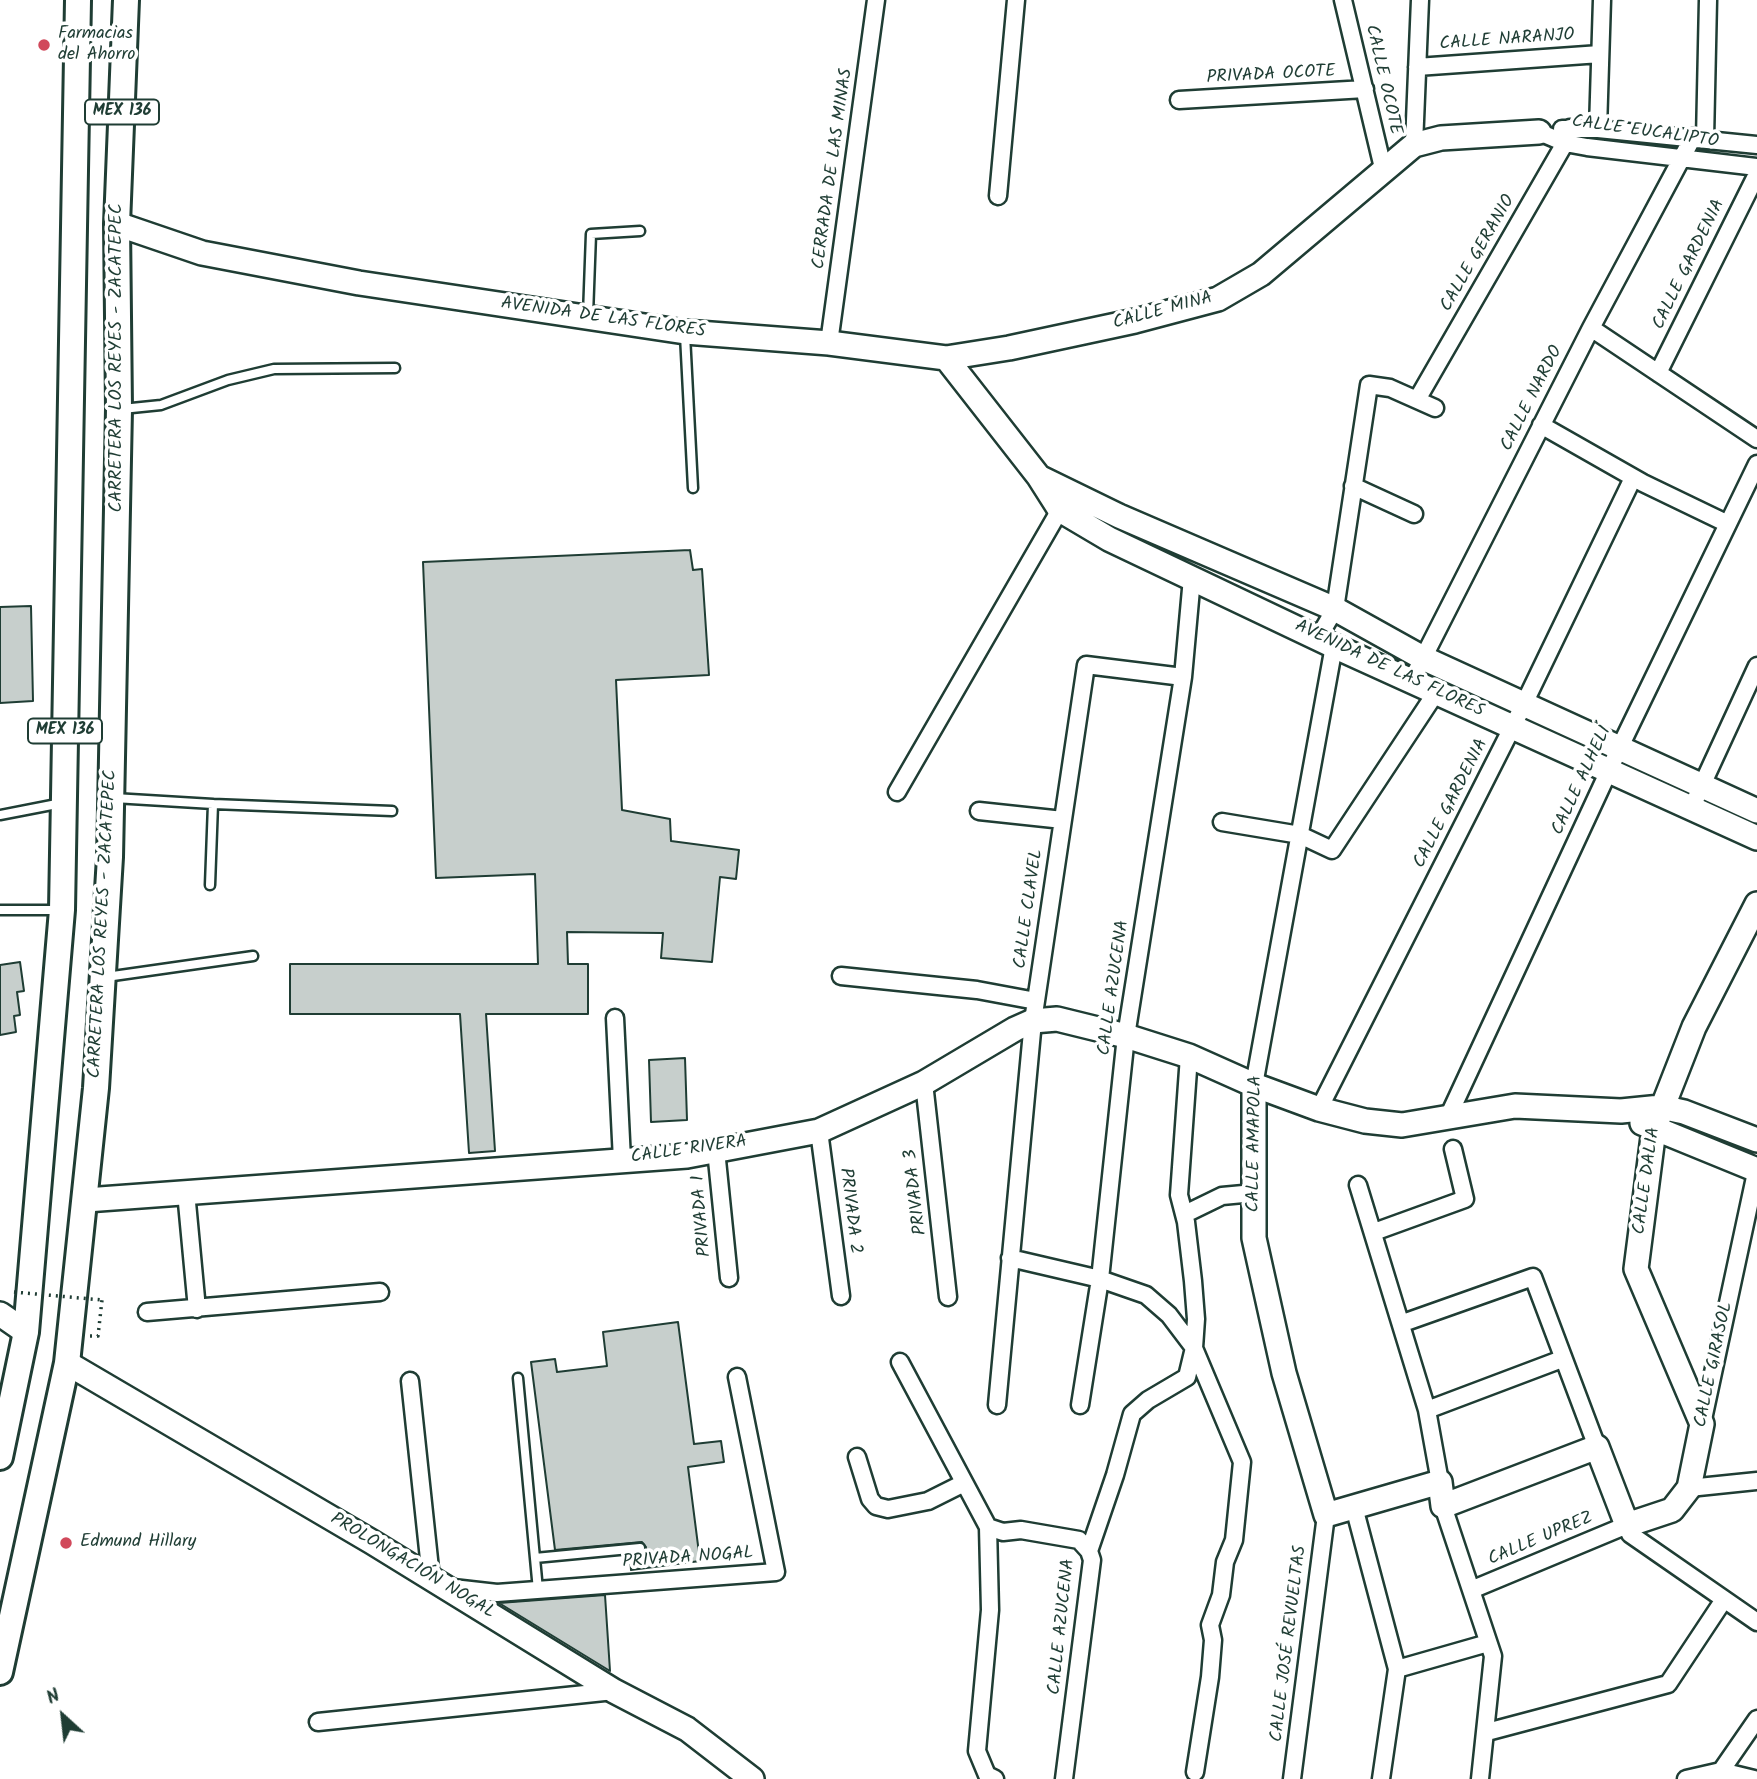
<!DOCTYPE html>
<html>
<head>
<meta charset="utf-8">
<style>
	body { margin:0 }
	#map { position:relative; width:1757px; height:1779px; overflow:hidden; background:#fff; font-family:Kalam,sans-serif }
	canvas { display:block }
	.north { position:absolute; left:28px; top:1681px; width:70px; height:70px; -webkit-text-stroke:5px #fff; paint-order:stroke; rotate:333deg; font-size:19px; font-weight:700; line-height:28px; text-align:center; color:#1f3d34 }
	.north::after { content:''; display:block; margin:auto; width:24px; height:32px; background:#1f3d34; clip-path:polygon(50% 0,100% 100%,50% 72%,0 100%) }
</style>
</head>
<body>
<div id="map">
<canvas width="1757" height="1779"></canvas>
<div class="north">N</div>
</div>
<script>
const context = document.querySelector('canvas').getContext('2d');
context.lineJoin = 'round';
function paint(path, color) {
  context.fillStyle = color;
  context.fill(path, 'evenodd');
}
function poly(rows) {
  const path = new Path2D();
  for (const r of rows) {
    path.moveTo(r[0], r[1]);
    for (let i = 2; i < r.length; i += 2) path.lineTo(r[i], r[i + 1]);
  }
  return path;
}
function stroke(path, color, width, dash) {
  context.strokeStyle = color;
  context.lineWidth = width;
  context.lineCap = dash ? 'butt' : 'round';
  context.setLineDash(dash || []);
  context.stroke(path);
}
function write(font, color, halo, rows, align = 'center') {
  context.font = font + ' Kalam,sans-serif';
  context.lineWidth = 7;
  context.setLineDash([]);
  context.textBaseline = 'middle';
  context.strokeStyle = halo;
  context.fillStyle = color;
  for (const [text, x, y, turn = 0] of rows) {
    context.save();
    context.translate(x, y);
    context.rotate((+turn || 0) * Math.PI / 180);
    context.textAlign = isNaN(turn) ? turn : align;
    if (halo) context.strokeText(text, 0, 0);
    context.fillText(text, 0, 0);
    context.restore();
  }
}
const building = poly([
	[690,550,693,570,702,569,709,675,616,680,622,810,670,819,671,841,739,850,736,879,720,877,712,962,661,958,663,933,567,932,568,964,588,964,588,1014,486,1014,495,1151,469,1153,460,1014,290,1014,290,964,538,964,535,874,436,878,423,562,690,550],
	[31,606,33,701,0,703,0,607,31,606],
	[20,962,24,991,17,992,20,1015,14,1016,16,1032,0,1035,0,965,20,962],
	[685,1058,687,1120,651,1122,649,1060,685,1058],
	[678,1322,694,1444,721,1441,724,1462,688,1467,700,1561,631,1570,630,1556,644,1553,646,1547,642,1542,555,1550,531,1362,555,1359,557,1372,607,1366,603,1332,678,1322],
	[605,1595,610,1671,499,1603,605,1595]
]);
paint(building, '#c7cfcc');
stroke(building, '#1f3d34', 2);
const lane = poly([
	[588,315,591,234,640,231],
	[685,335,693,488],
	[122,409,161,405,228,380,274,369,395,368],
	[114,798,213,804,210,885],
	[213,804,392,811],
	[0,815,62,803],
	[0,910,59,910],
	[106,977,253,956],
	[518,1378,538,1590],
	[535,1558,640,1548]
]);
const street = poly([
	[1343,0,1383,168],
	[1417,67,1600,54],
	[1179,100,1365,89],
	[1562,129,1598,129,1757,145],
	[1598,129,1602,0],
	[1539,132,1565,143,1587,147,1757,167],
	[1705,139,1708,0],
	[1414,145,1420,0],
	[998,196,1016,0],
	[1591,328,1757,439],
	[829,343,876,0],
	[1658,373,1757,174],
	[1418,398,1565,143,1570,128],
	[1541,425,1643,483,1726,523],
	[1353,486,1414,514],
	[1318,638,1335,609,1369,385,1390,388,1435,408],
	[1412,680,1591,328,1693,137],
	[897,792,1065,501],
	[1691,809,1757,666],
	[979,811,1063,820],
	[1222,822,1300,835,1332,850,1437,691],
	[841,976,977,990,1036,1001],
	[615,1018,622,1160],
	[924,1083,948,1297],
	[1254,1085,1334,646],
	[1319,1109,1523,706,1633,478],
	[1448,1117,1619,749,1757,464],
	[819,1131,841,1296],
	[716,1150,729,1278],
	[1358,1185,1427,1410,1440,1482],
	[186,1192,197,1309],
	[1185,1214,1222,1196,1254,1193],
	[1374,1232,1465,1199,1453,1149],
	[1010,1258,1100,1279,1146,1295,1169,1315,1194,1348,1242,1462,1234,1540,1225,1562,1221,1595,1210,1625,1213,1640,1210,1677,1195,1772],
	[147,1312,380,1292],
	[1403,1323,1533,1277,1597,1447],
	[900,1362,988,1527,990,1610,977,1751,987,1775,995,1779],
	[410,1381,431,1578],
	[997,1405,1033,1021,1086,665,1183,677],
	[1080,1405,1100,1279,1126,1036,1183,677,1192,578],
	[1427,1410,1562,1359],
	[1702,1424,1757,1168],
	[857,1457,870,1499,876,1506,888,1509,928,1501,964,1483],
	[1689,1488,1757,1481],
	[1443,1506,1493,1656,1480,1779],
	[1354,1507,1397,1669,1381,1779],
	[988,1527,1003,1532,1021,1530,1079,1540,1089,1551],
	[453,1588,497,1593,776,1572,737,1377],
	[1471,1590,1627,1525,1630,1534,1757,1622],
	[1397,1669,1488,1643],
	[318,1722,614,1691],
	[1487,1732,1668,1684,1723,1601],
	[1721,1771,1754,1779],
	[1064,1779,1092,1560,1089,1551,1115,1475,1132,1414,1148,1400,1187,1377,1194,1348,1196,1319,1193,1281,1186,1222,1179,1195,1189,1056],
	[1292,1779,1326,1515],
	[1686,1779,1721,1771,1757,1719]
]);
const secondary = poly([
	[117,224,202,253,359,283,685,332,829,343,946,358,1009,348,1135,321,1218,299,1261,274,1414,145,1441,138,1539,132],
	[946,358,1039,477,1060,510,1109,539,1334,646,1757,838],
	[1039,477,1119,516,1335,609,1423,658,1757,811],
	[1254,1085,1254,1238,1284,1373,1326,1515,1440,1482,1443,1506,1597,1447,1627,1525,1672,1510,1689,1488,1702,1424,1636,1269,1654,1129,1694,1027,1757,904],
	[1642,1123,1757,1170],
	[86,1200,687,1156,819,1131,924,1083,1015,1029,1033,1021,1057,1019,1126,1036,1189,1056,1254,1085,1319,1109,1365,1121,1402,1125,1515,1106,1621,1111,1661,1107,1684,1112,1757,1140],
	[0,1314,26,1332],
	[67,1363,372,1542,614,1691,687,1729,752,1779]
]);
const primary = poly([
	[0,1457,26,1332,62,910,78,0],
	[0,1672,67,1363,96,1088,110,857,119,409,117,224,126,0]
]);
stroke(lane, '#1f3d34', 13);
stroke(street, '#1f3d34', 21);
stroke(secondary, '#1f3d34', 28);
stroke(primary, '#1f3d34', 30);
stroke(poly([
	[90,1336,98,1336,102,1300]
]), '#1f3d34', 3.5, [2, 5]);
stroke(lane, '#fff', 8);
stroke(street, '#fff', 16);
stroke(secondary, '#fff', 23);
stroke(primary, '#fff', 24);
stroke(poly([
	[14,1292,102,1300]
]), '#1f3d34', 3.5, [2, 5]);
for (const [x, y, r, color] of [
	[44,45,7,"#d1495b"],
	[66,1543,7,"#d1495b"]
]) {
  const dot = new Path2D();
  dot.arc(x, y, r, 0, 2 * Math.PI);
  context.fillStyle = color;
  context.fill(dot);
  stroke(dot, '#fff', 2.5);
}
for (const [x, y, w] of [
	[122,112,74],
	[65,731,74]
]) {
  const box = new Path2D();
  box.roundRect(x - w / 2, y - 12.5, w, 25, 5);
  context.fillStyle = '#fff';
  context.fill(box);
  stroke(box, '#1f3d34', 2);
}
write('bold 16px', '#1f3d34', null, [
	["MEX 136",122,112],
	["MEX 136",65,731]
]);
write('18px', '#1f3d34', '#fff', [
	["Farmacias",58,35],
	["del Ahorro",58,56],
	["Edmund Hillary",80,1543]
], 'left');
write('18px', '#1f3d34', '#fff', [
	["CALLE NARANJO",1507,41,-4],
	["PRIVADA OCOTE",1271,76,-3],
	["CALLE OCOTE",1382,80,77],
	["CALLE EUCALIPTO",1645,133,8],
	["CERRADA DE LAS MINAS",834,169,-82],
	["CALLE GERANIO",1479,254,-60],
	["CALLE GARDENIA",1690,265,-64],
	["CALLE MINA",1163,312,-15],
	["AVENIDA DE LAS FLORES",603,319,8],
	["CARRETERA LOS REYES - ZACATEPEC",118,358,-90],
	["CALLE NARDO",1533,399,-63],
	["AVENIDA DE LAS FLORES",1389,670,25],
	["CALLE ALHELÍ",1583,781,-65],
	["CALLE GARDENIA",1452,804,-63],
	["CALLE CLAVEL",1030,909,-82],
	["CARRETERA LOS REYES - ZACATEPEC",104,924,-87],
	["CALLE AZUCENA",1115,988,-82],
	["CALLE AMAPOLA",1256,1144,-89],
	["CALLE RIVERA",689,1151,-8],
	["CALLE DALIA",1648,1181,-82],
	["PRIVADA 3",917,1192,-97],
	["PRIVADA 2",849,1211,83],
	["PRIVADA 1",703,1216,-95],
	["CALLE GIRASOL",1715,1365,-78],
	["CALLE UPREZ",1541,1540,-23],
	["PRIVADA NOGAL",688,1559,-4],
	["PROLONGACIÓN NOGAL",412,1567,31],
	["CALLE AZUCENA",1063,1627,-84],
	["CALLE JOSÉ REVUELTAS",1290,1644,-83]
]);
</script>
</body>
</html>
